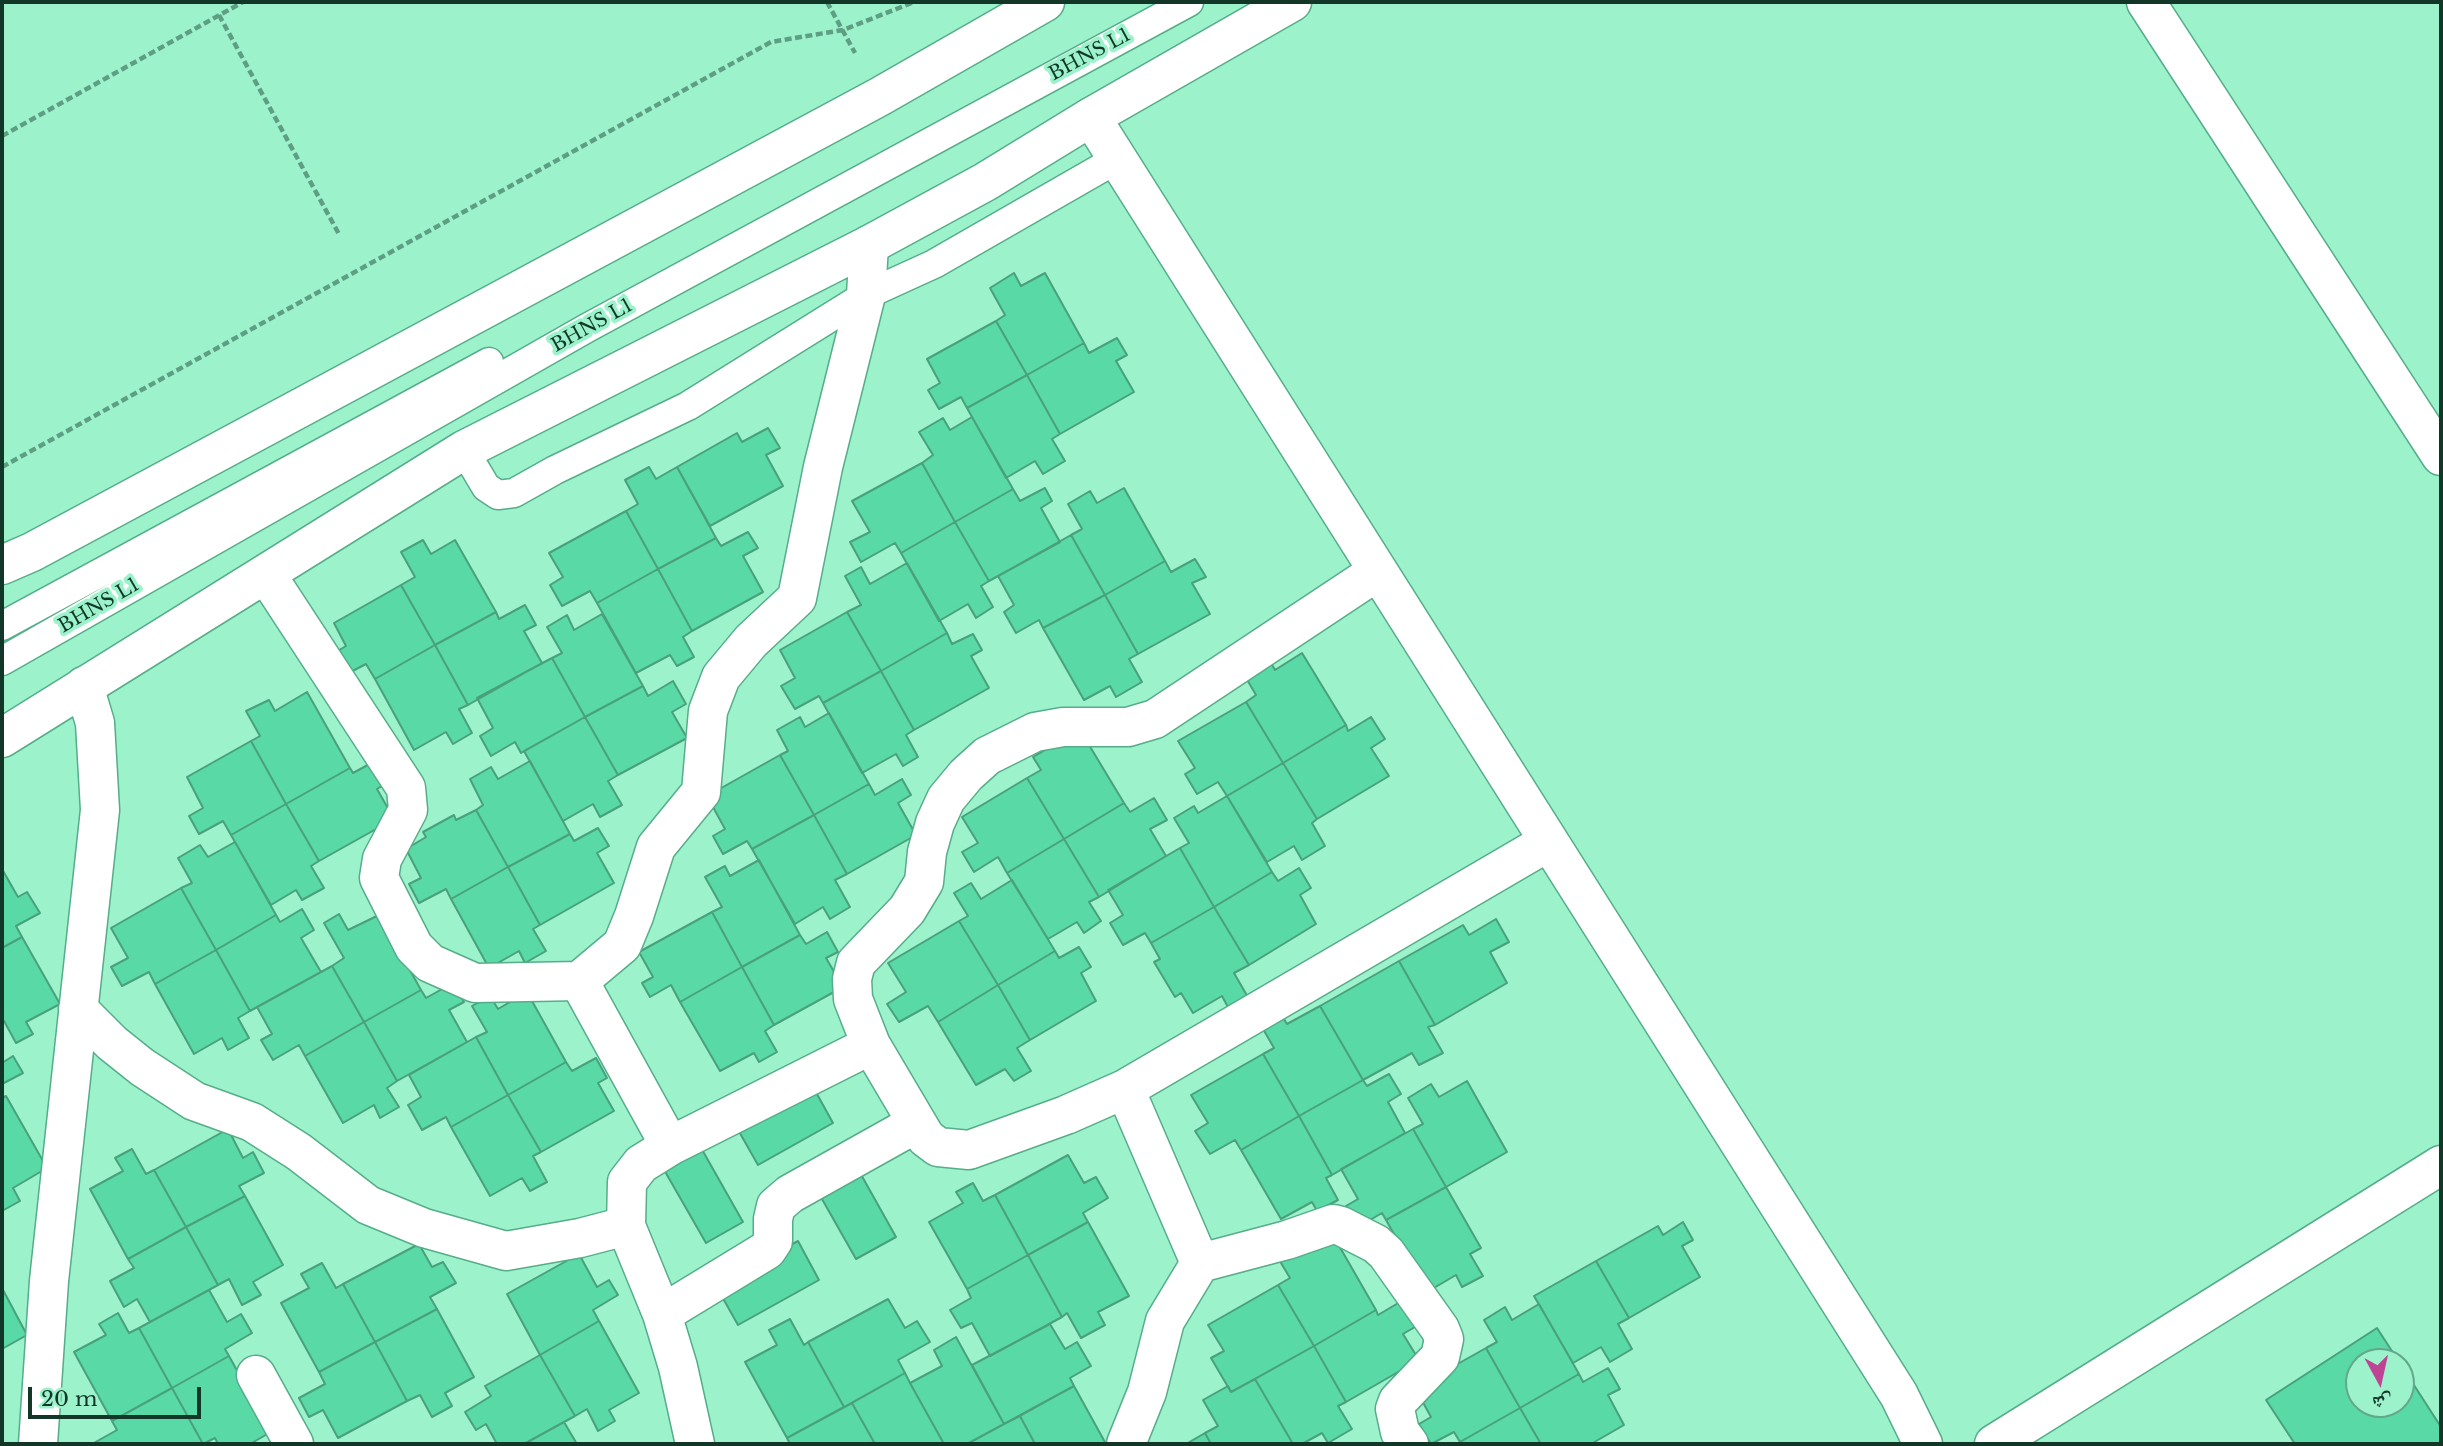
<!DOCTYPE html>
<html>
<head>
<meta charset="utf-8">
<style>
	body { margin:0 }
	#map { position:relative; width:2443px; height:1446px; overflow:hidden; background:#9bf2cb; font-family:"Libre Baskerville","Noto Naskh Arabic",serif }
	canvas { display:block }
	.frame { position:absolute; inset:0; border:4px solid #123728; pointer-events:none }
	.north { position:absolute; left:2345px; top:1348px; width:70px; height:70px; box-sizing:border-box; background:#9bf2cb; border:2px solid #64a78a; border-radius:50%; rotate:172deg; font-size:19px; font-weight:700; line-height:28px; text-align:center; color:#123728 }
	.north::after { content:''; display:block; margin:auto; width:24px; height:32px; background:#c04495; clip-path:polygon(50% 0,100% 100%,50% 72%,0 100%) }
	.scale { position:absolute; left:28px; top:1387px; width:173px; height:32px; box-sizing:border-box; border:4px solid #123728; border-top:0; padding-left:9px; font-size:21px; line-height:24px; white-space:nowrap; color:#123728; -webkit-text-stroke:5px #9bf2cb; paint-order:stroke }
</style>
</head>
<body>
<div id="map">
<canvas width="2443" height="1446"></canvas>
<div class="frame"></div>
<div class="north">ش</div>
<div class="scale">20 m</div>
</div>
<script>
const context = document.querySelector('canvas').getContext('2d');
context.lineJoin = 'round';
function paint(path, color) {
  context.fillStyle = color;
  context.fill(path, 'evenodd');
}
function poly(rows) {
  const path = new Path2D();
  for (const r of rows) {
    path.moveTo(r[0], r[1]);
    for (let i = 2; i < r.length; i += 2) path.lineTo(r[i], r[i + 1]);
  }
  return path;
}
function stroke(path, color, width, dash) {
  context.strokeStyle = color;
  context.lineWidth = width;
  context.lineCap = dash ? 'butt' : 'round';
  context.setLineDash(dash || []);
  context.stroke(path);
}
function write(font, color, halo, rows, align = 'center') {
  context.font = font + ' "Libre Baskerville",serif';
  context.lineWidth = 7;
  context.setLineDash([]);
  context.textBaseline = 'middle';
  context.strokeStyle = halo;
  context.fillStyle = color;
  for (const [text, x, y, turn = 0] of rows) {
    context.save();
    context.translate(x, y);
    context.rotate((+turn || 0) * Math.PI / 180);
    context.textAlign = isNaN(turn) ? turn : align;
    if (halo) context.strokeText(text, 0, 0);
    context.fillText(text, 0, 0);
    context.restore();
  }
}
const building = poly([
	[1014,273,1021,286,1045,273,1084,343,1027,375,996,321,1005,315,990,288,1014,273],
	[996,321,1027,375,967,408,961,397,939,409,928,390,940,383,927,359,996,321],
	[1117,338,1127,355,1116,361,1134,392,1060,434,1027,375,1084,343,1089,353,1117,338],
	[1027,375,1060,434,1052,439,1065,461,1043,474,1035,461,1006,478,967,408,1027,375],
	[972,417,1013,489,955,522,922,463,933,455,919,432,943,418,950,430,972,417],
	[768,428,780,448,766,455,783,486,710,526,677,467,737,433,742,442,768,428],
	[922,463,955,522,901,553,895,543,861,562,850,542,870,532,852,501,922,463],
	[649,467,656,479,677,467,716,538,658,569,626,511,638,504,625,480,649,467],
	[1045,488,1052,501,1041,508,1060,542,989,581,955,522,1013,489,1020,501,1045,488],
	[1124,488,1165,561,1105,595,1071,535,1082,529,1068,504,1090,491,1097,503,1124,488],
	[626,511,658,569,597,603,590,591,562,606,550,585,563,577,549,553,626,511],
	[955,522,989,581,981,586,993,607,976,618,968,604,939,621,901,553,955,522],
	[748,532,758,548,743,556,763,592,692,631,658,569,716,538,721,546,748,532],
	[1071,535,1105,595,1043,628,1039,620,1016,633,1004,612,1014,605,998,576,1071,535],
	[423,540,431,554,455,540,496,612,435,645,401,585,415,577,401,552,423,540],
	[1195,559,1206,577,1192,583,1210,614,1138,654,1105,595,1165,561,1171,572,1195,559],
	[907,563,947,633,881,671,847,612,861,605,845,576,861,567,870,584,907,563],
	[658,569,692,631,683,637,694,657,677,666,670,655,636,673,597,603,658,569],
	[401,585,435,645,375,679,366,664,347,674,334,653,346,646,334,623,401,585],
	[1105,595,1138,654,1129,659,1142,682,1116,697,1110,686,1084,700,1043,628,1105,595],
	[525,605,536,625,524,631,542,663,468,705,435,645,496,612,499,619,525,605],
	[847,612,881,671,823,703,819,696,795,709,781,686,795,678,780,650,847,612],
	[602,614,643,686,585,717,552,658,562,653,547,627,567,615,574,630,602,614],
	[947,633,952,644,973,634,982,650,971,656,989,688,914,730,881,671,947,633],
	[435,645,468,705,459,709,472,733,453,744,446,732,414,750,375,679,435,645],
	[1302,653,1346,725,1283,763,1246,702,1256,695,1242,671,1267,656,1275,670,1302,653],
	[552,658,585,717,521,753,515,742,491,756,480,736,493,728,477,698,552,658],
	[881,671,914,730,906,735,918,757,903,766,896,754,862,773,823,703,881,671],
	[673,681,686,704,672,712,687,738,618,775,585,717,643,686,648,696,673,681],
	[307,692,350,768,286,804,251,741,260,736,246,711,269,700,275,711,307,692],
	[1246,702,1283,763,1227,796,1218,782,1197,794,1185,774,1195,768,1178,741,1246,702],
	[829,713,869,784,814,815,780,755,788,751,777,730,800,717,805,727,829,713],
	[585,717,618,775,608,781,622,805,600,817,593,804,563,821,524,751,585,717],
	[1371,717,1385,739,1371,748,1389,776,1317,819,1283,763,1346,725,1348,731,1371,717],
	[1080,730,1124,803,1064,839,1027,778,1041,770,1033,757,1080,730],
	[251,741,286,804,231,835,223,821,199,834,189,816,203,808,187,777,251,741],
	[780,755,814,815,752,849,747,841,723,854,713,836,725,829,707,796,780,755],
	[375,761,387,783,377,789,394,819,319,861,286,804,350,768,353,773,375,761],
	[530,761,570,834,508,867,476,810,483,805,470,779,491,767,498,779,530,761],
	[1283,763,1317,819,1312,823,1325,846,1302,860,1294,846,1267,862,1227,796,1283,763],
	[1027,778,1064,839,1007,873,998,857,974,872,962,852,978,843,962,817,1027,778],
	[902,779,911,795,898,803,916,835,847,874,814,815,869,784,875,795,902,779],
	[1227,796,1272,872,1214,907,1180,848,1189,843,1174,818,1194,806,1198,813,1227,796],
	[1154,798,1167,820,1150,829,1166,856,1099,897,1064,839,1124,803,1130,812,1154,798],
	[286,804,319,861,311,866,324,888,302,900,296,890,271,905,231,835,286,804],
	[476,810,508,867,451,899,446,889,419,903,409,884,421,878,406,849,426,837,423,832,454,815,456,820,476,810],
	[814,815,847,874,835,880,850,907,830,919,823,907,795,924,752,849,814,815],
	[598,828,609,846,597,853,614,883,540,925,508,867,570,834,574,841,598,828],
	[1064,839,1099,897,1089,902,1101,921,1084,933,1077,922,1048,939,1007,873,1064,839],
	[235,842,276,915,216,950,181,888,192,883,178,858,200,845,208,857,235,842],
	[1180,848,1214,907,1151,943,1145,933,1123,945,1110,923,1123,915,1108,890,1180,848],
	[759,860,800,935,742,967,712,912,722,907,705,877,725,866,730,876,759,860],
	[508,867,540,925,533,929,546,951,525,963,519,951,489,968,451,899,508,867],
	[1299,868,1311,888,1300,895,1316,924,1249,965,1214,907,1272,872,1278,881,1299,868],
	[2,869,18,897,27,892,40,913,16,926,22,937,2,948,2,869],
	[1012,880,1055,951,998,985,959,921,968,916,954,893,971,883,981,899,1012,880],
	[181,888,216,950,155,984,149,972,122,986,111,967,128,958,111,928,181,888],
	[1214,907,1249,965,1234,973,1249,999,1230,1011,1222,996,1193,1013,1181,993,1175,997,1154,962,1160,959,1151,943,1214,907],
	[302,909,314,930,301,938,321,972,250,1011,216,950,276,915,280,922,302,909],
	[712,912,742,967,680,1002,671,985,650,997,642,983,653,977,639,952,712,912],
	[339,914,348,930,379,915,421,990,364,1022,332,966,344,958,324,923,339,914],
	[1496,919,1509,942,1490,952,1507,983,1435,1025,1399,961,1463,925,1469,935,1496,919],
	[959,921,998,985,938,1022,928,1006,899,1022,887,1004,906,992,888,963,959,921],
	[827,932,838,952,826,958,843,987,774,1025,742,967,800,935,806,944,827,932],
	[22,937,60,1004,26,1022,33,1034,16,1043,4,1021,2,1023,2,948,22,937],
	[1079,947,1091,967,1081,973,1096,1001,1030,1040,998,985,1055,951,1059,958,1079,947],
	[216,950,250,1011,238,1018,249,1038,228,1050,222,1038,194,1054,155,984,216,950],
	[1399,961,1435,1025,1428,1027,1443,1053,1419,1065,1412,1053,1363,1080,1320,1006,1399,961],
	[332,966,364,1022,305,1056,299,1045,273,1060,261,1040,272,1034,257,1007,332,966],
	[742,967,774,1025,765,1031,777,1052,759,1062,754,1053,720,1071,680,1002,742,967],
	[453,983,464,1002,449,1010,467,1042,397,1081,364,1022,421,990,426,998,453,983],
	[998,985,1030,1040,1017,1048,1031,1071,1014,1081,1005,1069,976,1085,938,1022,998,985],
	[527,992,566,1062,508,1095,476,1037,487,1032,472,1006,490,996,498,1009,527,992],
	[1320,1006,1363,1080,1299,1116,1263,1054,1274,1048,1259,1022,1279,1011,1287,1024,1320,1006],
	[364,1022,397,1081,387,1088,399,1107,380,1118,374,1105,343,1123,305,1056,364,1022],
	[476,1037,508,1095,451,1127,446,1117,422,1130,408,1105,421,1097,409,1075,476,1037],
	[1263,1054,1299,1116,1241,1150,1235,1140,1210,1154,1195,1131,1208,1123,1191,1095,1263,1054],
	[13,1056,23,1073,2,1084,2,1063,13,1056],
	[596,1058,607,1078,598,1083,614,1111,541,1152,508,1095,566,1062,572,1071,596,1058],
	[1389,1074,1401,1094,1388,1102,1405,1133,1332,1175,1299,1116,1363,1080,1367,1086,1389,1074],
	[1467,1081,1507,1152,1446,1187,1413,1129,1423,1124,1408,1098,1431,1084,1439,1097,1467,1081],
	[812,1085,833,1123,758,1165,737,1128,812,1085],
	[508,1095,541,1152,533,1156,547,1182,530,1191,522,1178,490,1196,451,1127,508,1095],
	[6,1096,47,1168,13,1188,20,1201,2,1211,2,1098,6,1096],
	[1299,1116,1332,1175,1326,1178,1338,1200,1317,1211,1312,1202,1281,1219,1241,1150,1299,1116],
	[228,1129,243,1158,253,1152,264,1173,239,1186,245,1196,186,1227,154,1170,228,1129],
	[1413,1129,1446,1187,1386,1220,1382,1213,1358,1227,1346,1206,1358,1199,1341,1169,1413,1129],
	[700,1146,743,1222,706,1243,663,1168,700,1146],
	[132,1149,146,1174,154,1170,186,1227,128,1259,90,1189,123,1171,115,1158,132,1149],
	[1068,1155,1084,1183,1096,1177,1108,1198,1083,1213,1088,1222,1028,1255,995,1195,1068,1155],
	[854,1162,896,1237,856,1259,814,1185,854,1162],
	[973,1183,983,1201,995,1195,1028,1255,967,1289,929,1222,963,1203,956,1192,973,1183],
	[1446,1187,1481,1248,1470,1254,1483,1276,1462,1287,1456,1275,1427,1292,1386,1220,1446,1187],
	[245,1196,283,1265,253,1282,261,1295,242,1305,229,1279,218,1285,186,1227,245,1196],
	[1088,1222,1129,1296,1098,1312,1105,1325,1081,1338,1067,1313,1062,1317,1028,1255,1088,1222],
	[1683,1222,1693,1240,1682,1246,1700,1277,1629,1318,1596,1261,1658,1226,1663,1235,1683,1222],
	[186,1227,218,1285,150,1322,137,1299,124,1307,110,1281,134,1268,128,1259,186,1227],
	[1334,1237,1376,1310,1314,1346,1278,1285,1290,1278,1275,1253,1334,1237],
	[798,1241,819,1280,738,1325,716,1286,798,1241],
	[419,1244,432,1267,443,1262,456,1283,430,1297,437,1309,375,1342,343,1284,419,1244],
	[579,1254,597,1287,609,1280,618,1295,593,1310,599,1321,540,1355,507,1294,579,1254],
	[1028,1255,1062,1317,990,1356,972,1323,961,1328,950,1310,971,1298,967,1289,1028,1255],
	[1596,1261,1629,1318,1618,1324,1632,1349,1610,1362,1601,1347,1573,1363,1534,1296,1596,1261],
	[322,1263,336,1288,343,1284,375,1342,319,1372,281,1303,309,1288,301,1274,322,1263],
	[1278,1285,1314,1346,1231,1392,1211,1358,1224,1351,1208,1325,1278,1285],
	[2,1288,27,1335,2,1349,2,1288],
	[209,1290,227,1322,241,1314,252,1333,225,1349,229,1356,172,1388,139,1328,209,1290],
	[888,1299,905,1328,917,1321,930,1342,898,1360,905,1373,844,1407,808,1342,888,1299],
	[1405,1299,1420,1324,1403,1334,1419,1360,1346,1402,1314,1346,1376,1310,1378,1315,1405,1299],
	[1539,1304,1579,1374,1520,1408,1486,1348,1497,1342,1484,1320,1505,1307,1512,1320,1539,1304],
	[437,1309,474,1377,445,1393,452,1406,432,1417,420,1395,407,1401,375,1342,437,1309],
	[118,1313,129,1333,139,1328,172,1388,112,1421,74,1352,106,1335,99,1324,118,1313],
	[790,1319,804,1345,808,1342,844,1407,787,1438,745,1362,777,1345,769,1330,790,1319],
	[599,1321,639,1393,609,1410,615,1421,598,1431,587,1409,575,1416,540,1355,599,1321],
	[1050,1324,1065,1349,1077,1342,1091,1366,1070,1378,1074,1386,1004,1424,972,1365,1050,1324],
	[2377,1328,2399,1362,2359,1362,2359,1404,2401,1404,2401,1365,2441,1427,2441,1444,2295,1444,2266,1400,2377,1328],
	[956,1337,1004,1424,967,1444,944,1444,910,1383,942,1366,934,1350,956,1337],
	[375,1342,407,1401,338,1438,323,1410,309,1417,299,1398,325,1384,319,1372,375,1342],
	[1314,1346,1346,1402,1338,1406,1352,1429,1328,1443,1322,1433,1302,1444,1293,1444,1255,1379,1314,1346],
	[1486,1348,1520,1408,1460,1442,1454,1432,1431,1444,1419,1424,1431,1417,1415,1388,1486,1348],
	[540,1355,575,1416,524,1444,497,1444,486,1424,476,1430,465,1412,491,1396,485,1386,540,1355],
	[229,1356,271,1432,250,1444,218,1444,215,1438,203,1444,172,1388,229,1356],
	[1608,1368,1620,1389,1608,1395,1624,1425,1591,1444,1541,1444,1520,1408,1579,1374,1583,1382,1608,1368],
	[905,1373,910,1383,944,1444,875,1444,852,1403,905,1373],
	[1255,1379,1293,1444,1211,1444,1205,1433,1218,1426,1203,1400,1228,1386,1231,1392,1255,1379],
	[1074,1386,1106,1444,1035,1444,1020,1416,1074,1386],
	[172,1388,203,1444,92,1444,117,1430,112,1421,172,1388],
	[852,1403,875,1444,790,1444,787,1438,852,1403],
	[1520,1408,1541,1444,1461,1444,1460,1442,1520,1408],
	[1020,1416,1035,1444,967,1444,1004,1424,1020,1416],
	[564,1422,577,1444,524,1444,553,1428,564,1422],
	[1205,1433,1211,1444,1186,1444,1205,1433]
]);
paint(building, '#58d9a6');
stroke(building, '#49a07c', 2);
const service = poly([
	[464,450,486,487,498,495,514,493,555,470,688,406,866,295,934,264,1117,159],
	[2,626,489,362],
	[2,661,587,328,1189,2]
]);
const minor = poly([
	[2146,2,2441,456],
	[1091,117,1899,1395,1923,1444],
	[266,574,406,788,408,810,382,859,379,878,414,947,430,963,475,983,579,981],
	[78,1009,112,1043,142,1067,194,1101,252,1122,299,1152,368,1205,424,1228,506,1251,580,1238,626,1226],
	[871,1045,853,999,852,979,856,963,907,910,924,882,927,852,935,823,946,799,966,775,987,756,1035,732,1063,727,1128,727,1155,719,1378,571],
	[1125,1089,1200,1263,1165,1321,1147,1392,1126,1444],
	[670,1146,579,981,622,945,634,916,656,847,701,792,708,711,721,677,751,641,797,598,823,467,866,295,869,245],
	[1200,1263,1287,1240,1333,1224,1341,1226,1376,1244,1386,1253,1440,1329,1444,1339,1440,1357,1398,1401,1395,1409,1400,1432,1409,1444],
	[662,1314,767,1250,773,1241,773,1219,776,1206,790,1194,917,1123],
	[256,1375,294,1444],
	[38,1444,49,1281,100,810,95,723,84,686],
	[695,1444,678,1367,662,1314,626,1226,627,1182,641,1164,670,1146,871,1045,926,1138,938,1147,969,1150,1066,1115,1125,1089,1548,842],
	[1994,1444,2441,1165]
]);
const tertiary = poly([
	[2,565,32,552,879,97,1045,2],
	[2,738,464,450,869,245,985,182,1091,117,1292,2]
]);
stroke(service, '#56ad89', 31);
stroke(minor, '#56ad89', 41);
stroke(tertiary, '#56ad89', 41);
stroke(poly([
	[827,2,855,53],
	[219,15,340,236],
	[2,136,243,2],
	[2,467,771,42,843,30,914,2]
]), '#5e9f83', 4.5, [7, 3.5]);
stroke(service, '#fff', 28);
stroke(minor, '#fff', 38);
stroke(tertiary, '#fff', 38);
write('19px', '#123728', '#9bf2cb', [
	["BHNS L1",1090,55,-28],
	["BHNS L1",592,326,-29],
	["BHNS L1",99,606,-30]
]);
</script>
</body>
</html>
